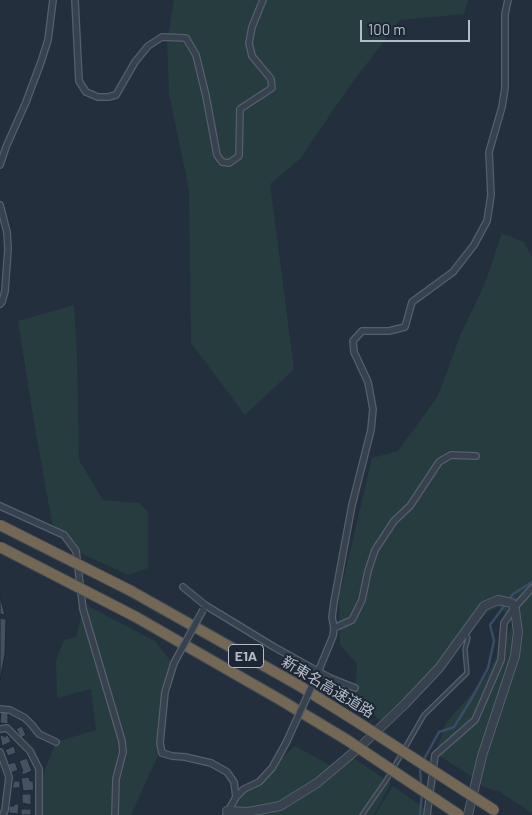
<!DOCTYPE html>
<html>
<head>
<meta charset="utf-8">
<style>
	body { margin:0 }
	#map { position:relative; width:532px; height:815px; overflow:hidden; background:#242f3e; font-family:Barlow,sans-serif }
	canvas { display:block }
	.scale { position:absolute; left:360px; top:20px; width:110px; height:22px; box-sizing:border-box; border:2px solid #b4bcc9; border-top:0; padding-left:6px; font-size:15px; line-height:18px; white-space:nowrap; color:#b4bcc9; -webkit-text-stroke:4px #1d2633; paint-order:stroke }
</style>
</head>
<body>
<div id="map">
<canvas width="532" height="815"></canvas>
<div class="scale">100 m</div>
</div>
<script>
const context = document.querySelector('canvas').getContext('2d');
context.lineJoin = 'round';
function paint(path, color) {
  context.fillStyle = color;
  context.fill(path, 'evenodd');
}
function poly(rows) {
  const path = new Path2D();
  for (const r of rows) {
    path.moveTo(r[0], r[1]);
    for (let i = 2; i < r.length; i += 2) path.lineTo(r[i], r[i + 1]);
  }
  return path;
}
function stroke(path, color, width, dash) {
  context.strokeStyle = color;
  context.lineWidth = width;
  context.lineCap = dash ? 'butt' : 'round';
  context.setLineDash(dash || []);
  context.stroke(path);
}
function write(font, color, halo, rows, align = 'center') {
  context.font = font + ' Barlow,"Noto Sans JP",sans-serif';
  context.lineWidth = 4;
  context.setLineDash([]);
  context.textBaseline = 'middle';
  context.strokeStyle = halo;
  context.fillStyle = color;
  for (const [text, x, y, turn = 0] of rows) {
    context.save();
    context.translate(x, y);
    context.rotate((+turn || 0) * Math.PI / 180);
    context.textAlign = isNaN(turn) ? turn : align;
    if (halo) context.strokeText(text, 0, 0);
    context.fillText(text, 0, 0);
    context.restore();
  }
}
paint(poly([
	[174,0,468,0,464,14,400,20,349,87,300,159,270,184,294,369,245,415,191,343,189,190,169,94,167,41],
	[502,233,524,242,532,257,532,813,497,790,495,791,483,786,474,778,435,753,446,723,486,677,514,622,499,607,488,612,384,722,355,703,357,664,340,645,339,598,372,458,398,451,438,396,460,336,485,283],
	[74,305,77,354,79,460,103,500,139,503,148,512,148,568,128,575,76,551,52,523,33,416,18,321],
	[84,604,155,641,172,663,160,751,131,815,39,815,41,785,43,774,56,742,96,730,91,689,57,698,56,660,64,640,76,637],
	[295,746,335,768,352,757,391,783,374,815,230,815,229,814,239,797],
	[393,786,431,813,434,815,375,815]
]), '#263c3f');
stroke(poly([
	[423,761,439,732,454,727,472,698,488,668,494,641,490,625,513,594,532,582],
	[420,766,421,786],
	[420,815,422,793]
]), '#394c67', 2.5);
const building = poly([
	[0,596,5,615,0,614,0,596],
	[0,618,6,619,5,654,0,680,0,618],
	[1,711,8,712,8,724,0,723,1,711],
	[22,726,26,735,21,738,16,729,22,726],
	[3,735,4,737,8,735,11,742,2,746,0,736,3,735],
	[14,746,16,753,8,756,5,750,14,746],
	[27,758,32,771,23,775,21,771,23,771,19,761,27,758],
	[15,762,18,770,11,773,8,764,15,762],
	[29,777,30,781,33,781,34,790,23,791,21,778,29,777],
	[14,781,20,781,20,788,12,788,14,781],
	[22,794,31,794,31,805,22,803,22,794],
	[14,804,19,804,18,814,9,813,9,806,14,806,14,804],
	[21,809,31,809,31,815,21,815,21,809]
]);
paint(building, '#455162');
stroke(building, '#1f2835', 1);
const service = poly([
	[362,815,387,779,424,715,467,673,465,649,468,638,466,634]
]);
const minor = poly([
	[75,0,79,81,86,92,98,97,108,97,116,95,135,62,148,46,162,37,186,38,196,55,206,96,217,155,222,162,229,163,239,156,240,109,272,88,271,79,252,56,249,43,252,27,263,0],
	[0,165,6,147,26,102,41,62,48,40,53,0],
	[0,205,7,232,8,249,5,291,2,302,0,304],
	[0,506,64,535,76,551,83,609,122,741,123,752,116,779,115,815],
	[183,587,205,605,274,647,330,678,355,688],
	[334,628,352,620,362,600,368,571,375,550,394,521,410,506,439,462,451,455,476,456],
	[174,663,165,692,160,743,162,753,172,756,185,757,211,763,227,772,234,782,236,797,226,815],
	[316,677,333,636,334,628,332,617,334,602,352,505,371,430,373,409,368,382,354,352,353,341,362,331,389,331,405,327,412,302,453,272,474,245,487,221,491,195,489,152,502,107,505,88,505,14,508,0],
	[0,709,10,710,25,718,32,725,39,734,56,742],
	[0,729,7,728,30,751,39,769,39,815],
	[0,752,9,777,5,810,3,815],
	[236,797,244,789,259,782,272,768,286,743],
	[427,815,435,755,475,720,501,660,504,623,514,608,532,588]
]);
const tertiary = poly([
	[227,811,248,812,280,806,317,783,361,746,405,704,439,668,484,606,498,600,512,603,515,610,518,632,515,656,482,756,468,815]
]);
const motorway = poly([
	[131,591,298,685,359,723],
	[136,617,284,702,347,740]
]);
stroke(service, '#565f6c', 5.5);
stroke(minor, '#565f6c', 8);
stroke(tertiary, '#565f6c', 10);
stroke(motorway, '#434c59', 12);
stroke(service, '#38414e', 3);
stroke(minor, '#38414e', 5.5);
stroke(tertiary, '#38414e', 8);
stroke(motorway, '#746855', 10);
const minorBridge = poly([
	[174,663,203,610],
	[286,743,316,677]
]);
const motorwayBridge = poly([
	[0,525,131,591],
	[0,547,136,617],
	[359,723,494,810],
	[347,740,459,815]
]);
stroke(minorBridge, '#565f6c', 8, []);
stroke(motorwayBridge, '#434c59', 12, []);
stroke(minorBridge, '#38414e', 5.5);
stroke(motorwayBridge, '#746855', 10);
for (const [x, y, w] of [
	[246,656,35]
]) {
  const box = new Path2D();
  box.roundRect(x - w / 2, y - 11.5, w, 23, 4);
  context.fillStyle = '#1d2633';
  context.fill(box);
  stroke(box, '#b4bcc9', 1);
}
write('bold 14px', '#b4bcc9', null, [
	["E1A",246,656]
]);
write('15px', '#b4bcc9', '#1d2633', [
	["新東名高速道路",328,687,31]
]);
</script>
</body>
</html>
